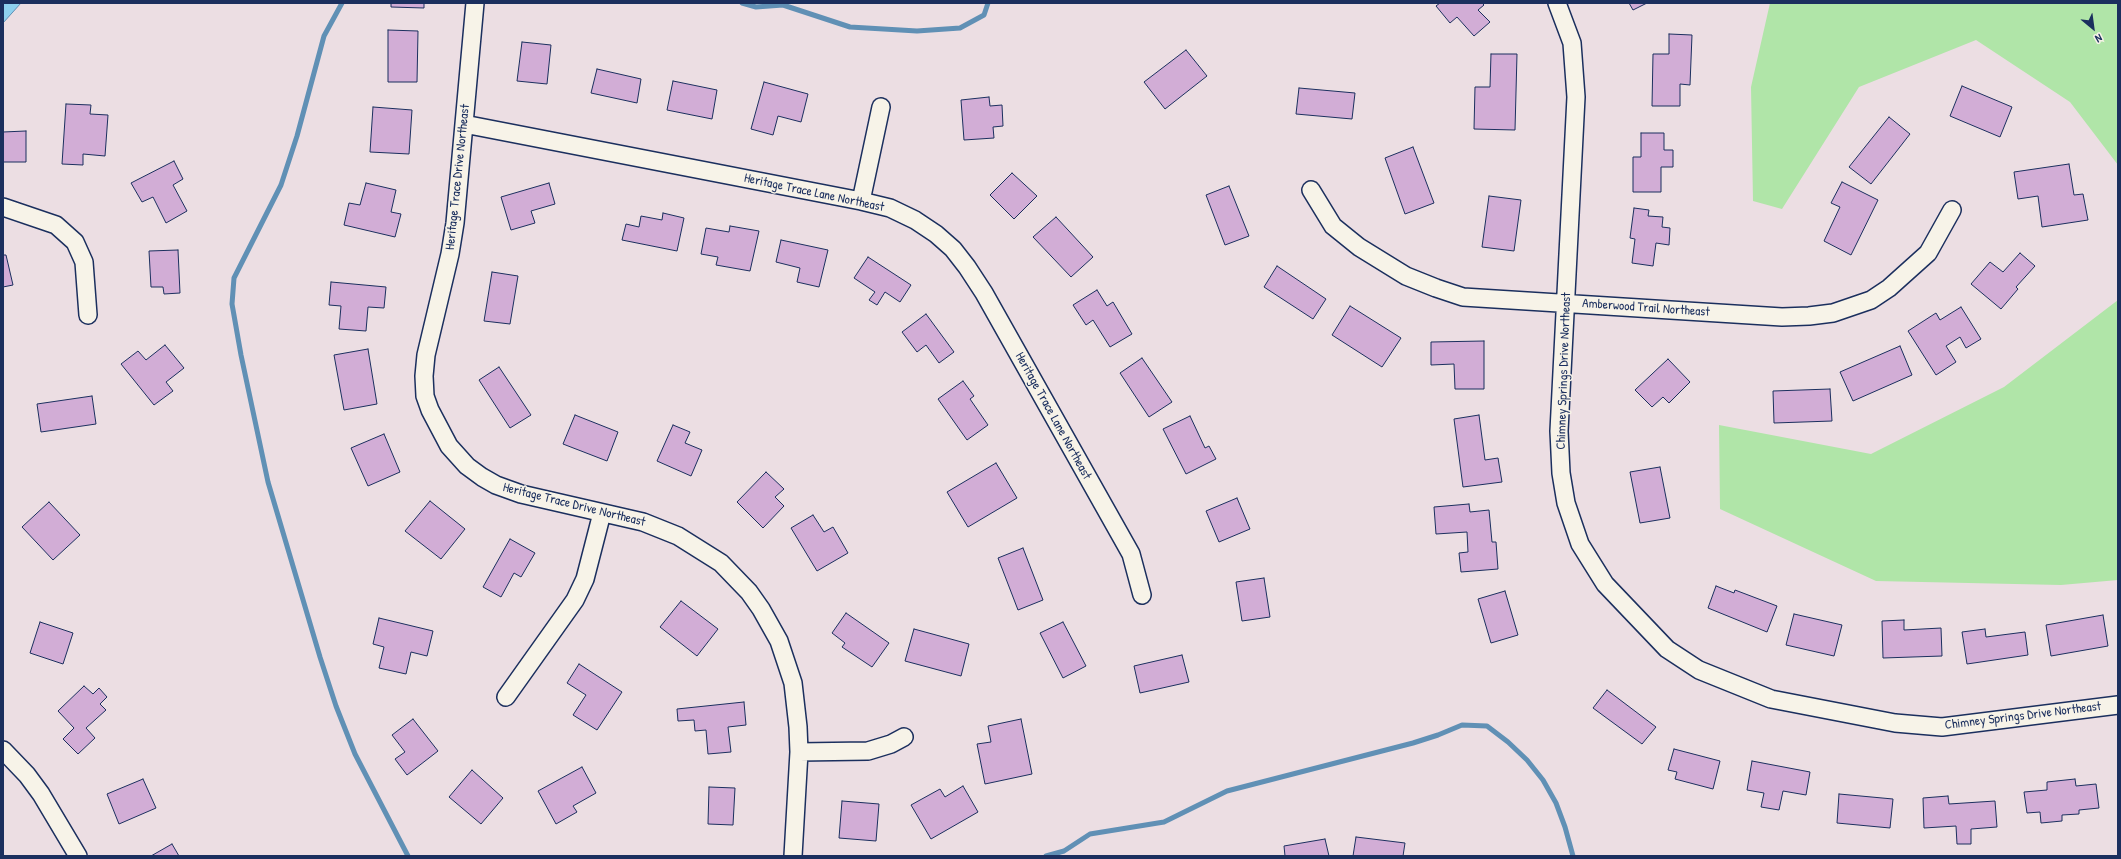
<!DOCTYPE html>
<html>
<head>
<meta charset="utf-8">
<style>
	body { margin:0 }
	#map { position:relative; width:2121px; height:859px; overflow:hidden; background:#ecdee3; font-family:"Patrick Hand",sans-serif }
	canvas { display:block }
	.frame { position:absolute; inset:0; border:4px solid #1b2f5e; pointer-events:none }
	.north { position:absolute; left:2073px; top:8px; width:40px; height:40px; -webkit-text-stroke:3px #f7f3e8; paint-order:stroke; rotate:151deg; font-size:11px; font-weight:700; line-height:16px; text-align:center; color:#1b2f5e }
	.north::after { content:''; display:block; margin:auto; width:14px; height:18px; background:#1b2f5e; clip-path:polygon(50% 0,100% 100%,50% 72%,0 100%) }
</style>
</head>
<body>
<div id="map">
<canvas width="2121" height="859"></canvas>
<div class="frame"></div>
<div class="north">N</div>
</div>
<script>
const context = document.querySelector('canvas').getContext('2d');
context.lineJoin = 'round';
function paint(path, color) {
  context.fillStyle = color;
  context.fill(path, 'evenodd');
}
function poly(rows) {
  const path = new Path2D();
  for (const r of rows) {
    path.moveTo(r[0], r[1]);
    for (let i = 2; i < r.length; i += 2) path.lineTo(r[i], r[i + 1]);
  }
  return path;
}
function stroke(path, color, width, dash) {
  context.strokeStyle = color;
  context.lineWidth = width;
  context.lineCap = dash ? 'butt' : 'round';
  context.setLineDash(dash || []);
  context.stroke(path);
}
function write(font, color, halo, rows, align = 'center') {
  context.font = font + ' "Patrick Hand",sans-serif';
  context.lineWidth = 3;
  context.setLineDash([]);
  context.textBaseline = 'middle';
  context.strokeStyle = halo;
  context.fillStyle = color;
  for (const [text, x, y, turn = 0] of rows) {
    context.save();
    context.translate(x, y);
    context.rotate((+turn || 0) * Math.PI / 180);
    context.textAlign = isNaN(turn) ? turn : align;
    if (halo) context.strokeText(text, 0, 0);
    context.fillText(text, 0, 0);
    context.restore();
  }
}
paint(poly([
	[1770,3,2118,3,2118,165,2070,102,1976,40,1859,87,1782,209,1753,201,1751,87],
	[2118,300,2118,580,2061,585,1876,581,1720,509,1719,425,1871,454,2004,387]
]), '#b0e5a8');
const water = poly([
	[3,3,21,3,3,23,3,3]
]);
paint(water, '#8ed1ef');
stroke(water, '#6090b5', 1);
stroke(poly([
	[342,3,324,36,297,136,281,185,234,278,232,304,241,355,268,482,320,657,336,706,355,754,408,856],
	[742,3,756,7,783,5,850,27,917,31,960,28,984,15,988,3],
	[1046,856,1064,851,1090,834,1164,822,1227,791,1413,743,1438,735,1462,725,1487,726,1508,742,1527,760,1543,780,1556,803,1565,827,1573,856]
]), '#6090b5', 5);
const building = poly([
	[391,3,424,3,424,8,391,7,391,3],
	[1440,3,1482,3,1484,5,1478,10,1490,22,1474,36,1457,17,1450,23,1436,6,1440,3],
	[1629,3,1647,3,1633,10,1629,3],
	[388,30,418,31,417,82,388,82,388,30],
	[1669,34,1692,35,1690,85,1680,84,1680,106,1652,106,1653,54,1669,54,1669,34],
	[522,42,551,45,547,84,517,81,522,42],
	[1186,50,1207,76,1165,109,1144,82,1186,50],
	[1491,54,1517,54,1515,130,1474,129,1475,87,1490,87,1491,54],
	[597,69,641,79,637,103,591,93,597,69],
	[673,81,717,90,712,119,667,110,673,81],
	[764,82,808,94,801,122,778,116,773,135,751,129,764,82],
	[1962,86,2012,107,2000,137,1950,116,1962,86],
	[1299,88,1355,93,1352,119,1296,114,1299,88],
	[989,97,990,106,1002,105,1003,126,993,127,994,138,964,140,961,100,989,97],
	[66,104,91,105,90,114,108,115,105,156,83,154,83,165,62,164,66,104],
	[373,107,412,110,409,154,370,152,373,107],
	[1889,117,1910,134,1871,184,1849,167,1889,117],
	[26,131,26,162,3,162,3,132,26,131],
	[1641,133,1664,133,1664,150,1673,150,1673,167,1661,167,1661,192,1633,192,1633,157,1641,157,1641,133],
	[1413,147,1434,203,1405,214,1385,158,1413,147],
	[174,161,183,179,173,185,187,211,166,223,153,197,142,202,131,183,174,161],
	[2069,164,2074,195,2083,194,2088,220,2042,227,2038,196,2018,199,2014,172,2069,164],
	[1012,173,1037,196,1014,219,990,195,1012,173],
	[1842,182,1878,200,1851,255,1824,241,1840,207,1831,203,1842,182],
	[366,183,396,190,391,212,401,214,395,237,344,225,349,203,360,205,366,183],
	[549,183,555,204,531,211,535,223,511,230,501,197,549,183],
	[1229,186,1249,236,1225,245,1206,195,1229,186],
	[1489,196,1521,200,1514,251,1482,247,1489,196],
	[1634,208,1649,210,1648,216,1663,217,1662,227,1670,228,1669,245,1656,243,1653,266,1632,263,1635,239,1630,238,1634,208],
	[663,213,684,218,677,251,622,240,626,224,639,227,641,216,662,220,663,213],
	[1056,217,1093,257,1071,277,1033,237,1056,217],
	[730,226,759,231,750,271,716,265,718,257,701,254,706,228,729,232,730,226],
	[781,240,828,250,819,287,797,282,800,268,776,262,781,240],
	[178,250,180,293,164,294,163,287,151,287,149,251,178,250],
	[2020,253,2035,266,2016,287,2018,289,2001,309,1971,284,1990,262,2003,272,2020,253],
	[3,255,6,255,13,285,3,287,3,255],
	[868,257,911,285,900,302,885,292,877,305,869,300,875,292,854,278,868,257],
	[1277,266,1326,299,1313,319,1264,287,1277,266],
	[492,272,518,276,510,324,484,321,492,272],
	[331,282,386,287,384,308,368,307,366,331,339,329,341,306,329,305,331,282],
	[1097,290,1107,306,1113,302,1132,334,1110,347,1093,320,1086,325,1073,305,1097,290],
	[1350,306,1401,338,1382,367,1332,335,1350,306],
	[1961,307,1981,339,1966,348,1960,337,1946,346,1956,362,1936,375,1908,331,1936,313,1940,320,1961,307],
	[926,314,954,352,939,363,926,345,917,352,902,332,926,314],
	[1484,341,1484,389,1455,389,1454,364,1431,365,1431,342,1484,341],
	[165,345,184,368,166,382,173,391,154,405,121,364,138,351,146,360,165,345],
	[1900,346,1912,375,1853,401,1840,372,1900,346],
	[368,349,377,404,344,410,334,355,368,349],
	[1142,358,1172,402,1149,417,1120,373,1142,358],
	[1668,359,1690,382,1669,403,1663,397,1652,407,1635,390,1668,359],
	[499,367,531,415,510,428,479,380,499,367],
	[963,381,974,396,970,399,988,425,967,440,938,399,963,381],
	[1830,389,1832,421,1774,423,1773,391,1830,389],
	[92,396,96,424,41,432,37,404,92,396],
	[575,415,618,432,607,461,563,444,575,415],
	[1479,415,1485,460,1498,458,1502,482,1463,487,1454,419,1479,415],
	[1190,416,1205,448,1209,446,1216,459,1186,474,1163,429,1190,416],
	[673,425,690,432,685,443,702,450,691,476,657,461,673,425],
	[384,434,400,472,368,486,351,448,384,434],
	[996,463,1017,498,968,527,947,492,996,463],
	[1660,467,1670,518,1640,523,1630,472,1660,467],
	[766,472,784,489,775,497,784,506,763,528,737,502,766,472],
	[1237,498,1250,529,1219,542,1206,511,1237,498],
	[430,501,465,529,441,559,405,531,430,501],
	[49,502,80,535,53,560,22,527,49,502],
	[1469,504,1470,512,1489,510,1492,542,1496,542,1498,569,1461,572,1459,553,1468,552,1467,532,1436,534,1434,507,1469,504],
	[813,515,824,532,833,527,848,553,817,571,791,528,813,515],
	[510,539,535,553,521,577,514,573,501,597,483,587,510,539],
	[1023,548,1043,600,1018,610,998,558,1023,548],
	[1264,578,1270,617,1242,621,1236,582,1264,578],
	[1716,586,1734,593,1735,590,1777,606,1767,632,1708,608,1716,586],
	[1505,591,1518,635,1491,643,1478,599,1505,591],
	[681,601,718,629,697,656,660,627,681,601],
	[846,613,889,643,872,667,842,647,845,643,832,633,846,613],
	[1794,614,1842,625,1834,656,1786,645,1794,614],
	[2103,615,2108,646,2051,656,2046,625,2103,615],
	[379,618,433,631,427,656,411,652,406,674,379,668,384,647,373,644,379,618],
	[1904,620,1904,630,1941,628,1942,656,1883,658,1882,621,1904,620],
	[40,622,73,633,63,664,30,653,40,622],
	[1063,622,1086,666,1063,678,1040,633,1063,622],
	[914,629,969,644,961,676,905,661,914,629],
	[1985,629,1986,637,2025,632,2028,655,1967,664,1962,632,1985,629],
	[1182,655,1189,682,1140,693,1134,666,1182,655],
	[579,664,622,692,597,730,573,715,586,695,567,683,579,664],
	[84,686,93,694,99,688,107,697,100,704,106,710,86,728,95,738,78,754,63,739,74,728,58,711,84,686],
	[1607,690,1656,727,1642,744,1593,708,1607,690],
	[744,702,746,725,728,727,731,752,708,754,706,730,695,731,694,720,678,721,677,709,744,702],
	[413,719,438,751,407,775,395,759,405,752,392,735,413,719],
	[1021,719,1032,774,985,784,977,744,991,742,988,726,1021,719],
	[1674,749,1720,761,1713,789,1675,779,1677,772,1668,770,1674,749],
	[1752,761,1810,772,1806,795,1783,791,1779,810,1761,807,1764,793,1747,790,1752,761],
	[582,767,596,793,573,806,577,812,556,824,538,791,582,767],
	[472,770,503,798,481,824,449,797,472,770],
	[143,779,156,808,119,824,107,794,143,779],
	[2075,779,2076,786,2096,784,2099,808,2079,810,2079,814,2062,815,2062,821,2041,823,2040,812,2027,813,2024,792,2047,790,2047,782,2075,779],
	[963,786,978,812,931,839,911,805,940,789,945,797,963,786],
	[709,787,735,788,733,825,708,824,709,787],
	[1839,794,1893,799,1890,828,1837,823,1839,794],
	[1948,796,1949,804,1995,801,1997,827,1971,829,1971,844,1957,844,1956,826,1924,828,1923,798,1948,796],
	[842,801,879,804,876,841,839,838,842,801],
	[1356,837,1405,843,1403,856,1353,856,1356,837],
	[1325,839,1329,856,1285,856,1284,846,1325,839],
	[172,844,179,856,151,856,172,844]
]);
paint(building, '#d2add6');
stroke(building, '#1b2f5e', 1);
const street = poly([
	[475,3,455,223,450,254,426,355,424,376,425,396,430,410,449,446,467,466,482,477,496,485,521,494,643,522,678,536,721,563,749,592,761,609,779,641,793,683,798,727,799,752,793,856],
	[1557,3,1572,43,1576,97,1559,431,1561,473,1566,503,1580,544,1605,584,1667,649,1699,670,1771,699,1895,723,1942,727,2118,705],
	[464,124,861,201,890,208,915,220,936,234,953,249,967,267,984,293,1131,554,1142,595],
	[1311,190,1333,226,1359,247,1406,276,1436,288,1463,297,1782,317,1809,316,1833,313,1871,300,1889,288,1928,253,1952,210],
	[861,201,881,107],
	[3,207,56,225,75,242,84,262,88,315],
	[506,697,575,600,585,579,602,513],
	[3,750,27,775,41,794,78,856],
	[799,752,868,751,891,744,904,737]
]);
stroke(street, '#1b2f5e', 20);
stroke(street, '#f7f3e8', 17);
write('13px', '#1b2f5e', '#f7f3e8', [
	["Heritage Trace Drive Northeast",458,177,-84],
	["Heritage Trace Lane Northeast",814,193,12],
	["Amberwood Trail Northeast",1646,308,4],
	["Chimney Springs Drive Northeast",1564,371,-88],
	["Heritage Trace Lane Northeast",1053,416,61],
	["Heritage Trace Drive Northeast",574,505,14],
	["Chimney Springs Drive Northeast",2023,716,-7]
]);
</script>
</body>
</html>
